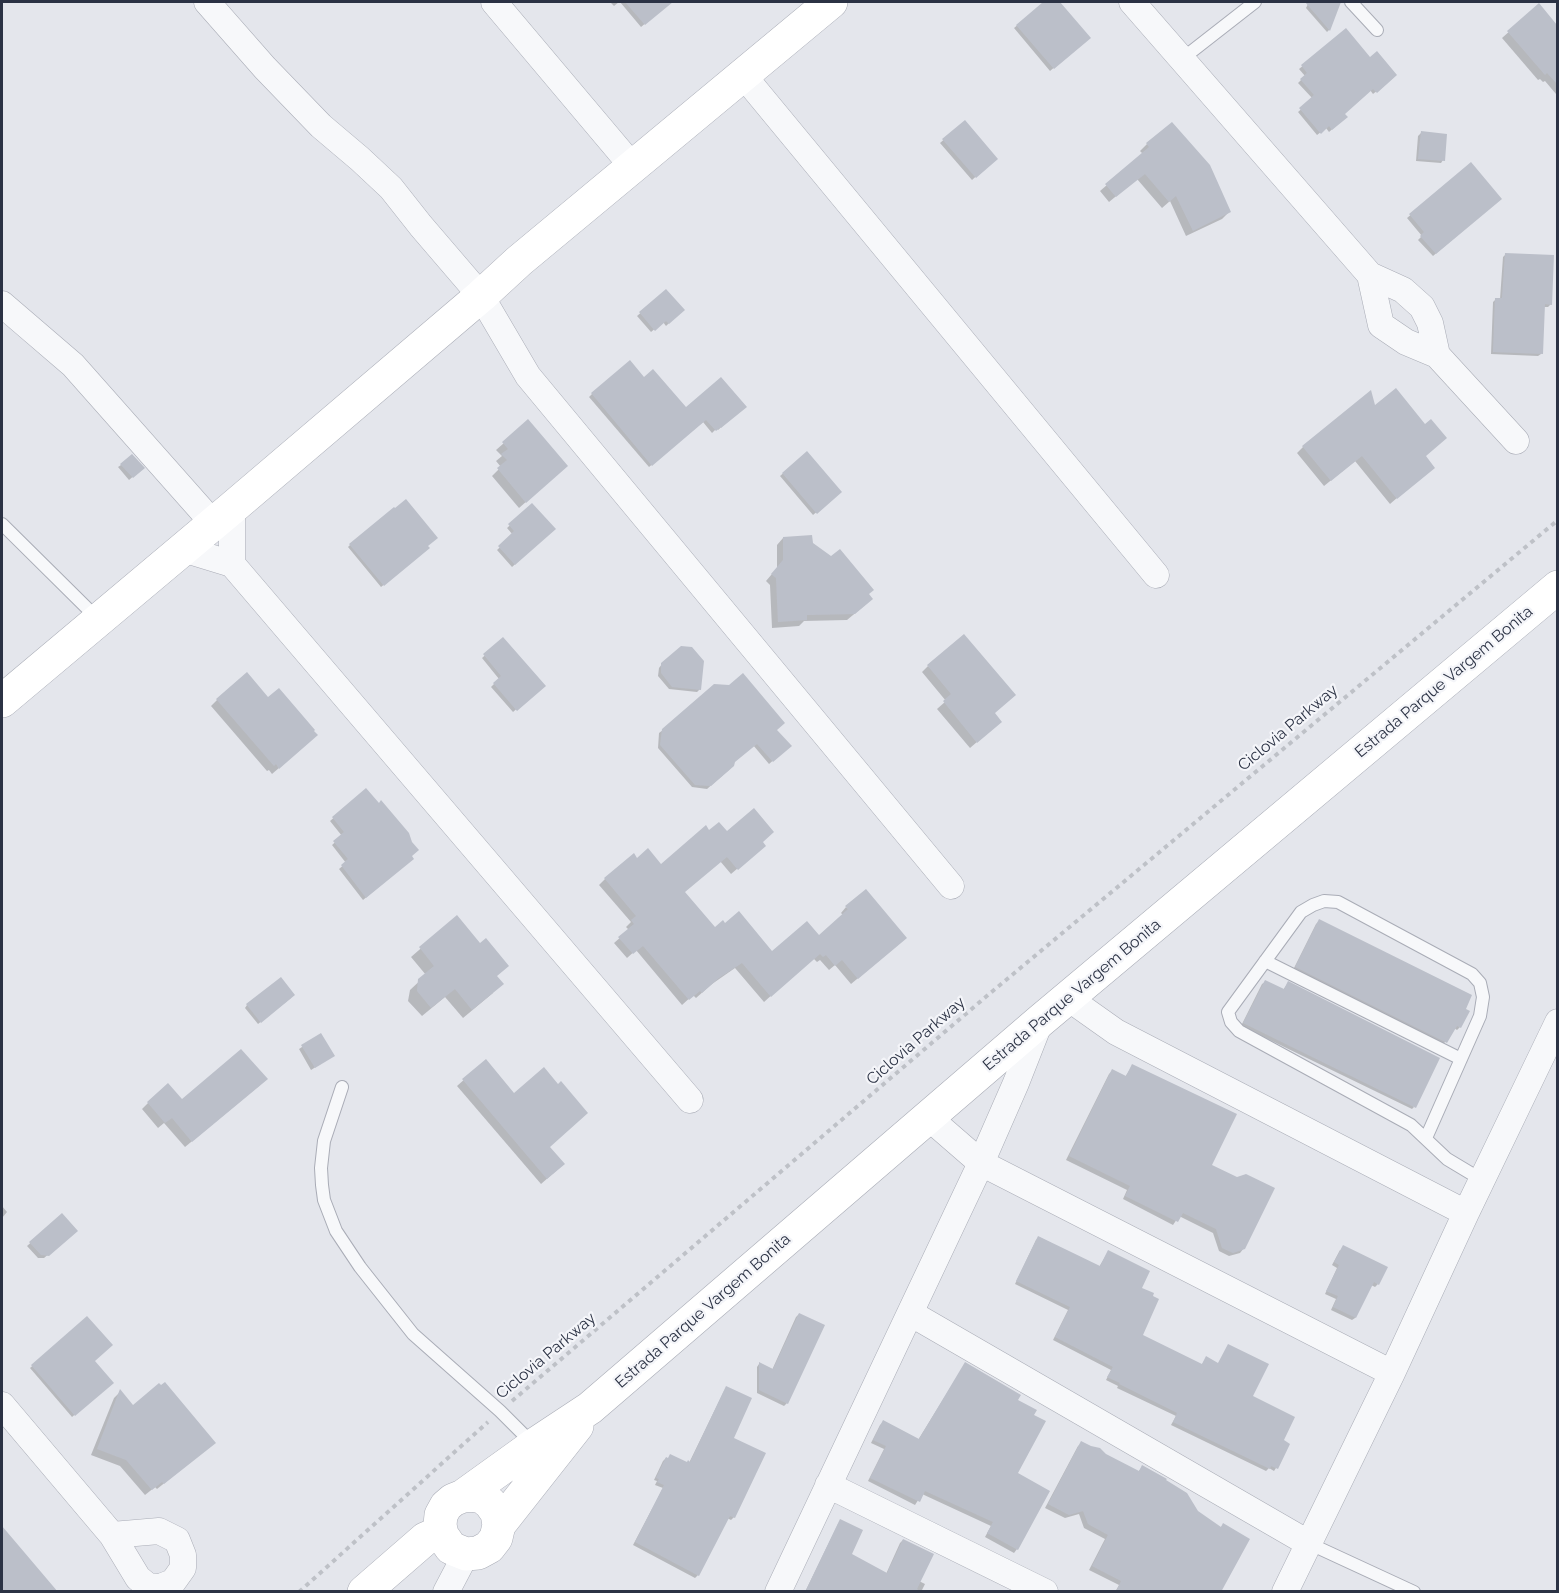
<!DOCTYPE html>
<html>
<head>
<meta charset="utf-8">
<style>
	body { margin:0 }
	#map { position:relative; width:1559px; height:1593px; overflow:hidden; background:#e4e6ec; font-family:Raleway,sans-serif }
	canvas { display:block }
	.frame { position:absolute; inset:0; border:3px solid #2b3244; pointer-events:none }
</style>
</head>
<body>
<div id="map">
<canvas width="1559" height="1593"></canvas>
<div class="frame"></div>
</div>
<script>
const context = document.querySelector('canvas').getContext('2d');
context.lineJoin = 'round';
function paint(path, color) {
  context.fillStyle = color;
  context.fill(path, 'evenodd');
}
function poly(rows) {
  const path = new Path2D();
  for (const r of rows) {
    path.moveTo(r[0], r[1]);
    for (let i = 2; i < r.length; i += 2) path.lineTo(r[i], r[i + 1]);
  }
  return path;
}
function stroke(path, color, width, dash) {
  context.strokeStyle = color;
  context.lineWidth = width;
  context.lineCap = dash ? 'butt' : 'round';
  context.setLineDash(dash || []);
  context.stroke(path);
}
function write(font, color, halo, rows, align = 'center') {
  context.font = font + ' Raleway,sans-serif';
  context.lineWidth = 4.5;
  context.setLineDash([]);
  context.textBaseline = 'middle';
  context.strokeStyle = halo;
  context.fillStyle = color;
  for (const [text, x, y, turn = 0] of rows) {
    context.save();
    context.translate(x, y);
    context.rotate((+turn || 0) * Math.PI / 180);
    context.textAlign = isNaN(turn) ? turn : align;
    if (halo) context.strokeText(text, 0, 0);
    context.fillText(text, 0, 0);
    context.restore();
  }
}
paint(poly([
	[610,2,619,2,614,6],
	[620,2,671,2,641,27],
	[1045,2,1058,2,1089,38,1050,71,1014,28],
	[1309,2,1340,2,1329,30,1327,32,1306,8],
	[1539,5,1558,28,1558,93,1556,94,1545,81,1543,82,1540,79,1538,80,1502,38],
	[1346,30,1370,59,1393,78,1373,94,1370,90,1343,114,1343,120,1329,132,1326,128,1317,135,1298,112,1313,99,1298,83,1305,76,1299,69],
	[964,122,995,159,972,180,940,143],
	[1172,124,1229,212,1222,219,1186,236,1170,201,1162,208,1137,179,1109,202,1100,191,1143,154,1140,151,1147,144],
	[1421,133,1443,160,1441,163,1416,161,1418,136],
	[1471,164,1497,202,1433,256,1418,240,1422,236,1407,218],
	[1506,254,1551,304,1548,307,1543,307,1541,354,1538,356,1491,354,1493,302,1496,299,1500,299,1503,257],
	[666,291,683,310,666,326,663,322,651,332,637,316],
	[644,379,686,409,745,406,718,430,717,428,712,433,703,422,649,467,589,397,592,394],
	[1375,408,1424,457,1428,471,1390,504,1355,461,1324,486,1297,453,1303,447],
	[528,422,560,472,519,508,492,476,501,467,496,461,502,456,496,450],
	[807,453,840,492,813,515,780,476],
	[121,465,143,468,129,480,118,467],
	[532,505,554,529,512,567,497,550,513,535,507,528],
	[783,538,811,544,867,595,865,605,847,620,804,621,799,626,772,628,770,585,766,581,777,568,777,545],
	[350,545,426,547,425,551,381,587,348,547],
	[503,639,544,685,513,712,491,687,499,679,482,658],
	[662,664,700,689,697,692,669,689,658,676,659,668],
	[928,666,993,713,993,728,970,748,937,709,946,701,922,672],
	[268,699,309,742,272,774,269,770,267,771,211,706,217,700],
	[663,730,776,730,790,746,769,764,753,745,734,762,730,769,707,789,692,787,658,748,659,733],
	[366,790,410,856,409,862,363,900,339,869,346,863,332,845,342,836,330,821],
	[709,832,727,833,761,842,758,851,731,874,720,861,683,892,714,929,772,953,818,937,843,915,841,913,846,907,899,944,851,984,835,965,829,970,820,960,817,962,813,958,764,1002,735,968,712,984,696,998,693,995,682,1005,636,950,627,958,614,943,629,930,626,927,631,922,599,885,605,879,637,860,661,866],
	[457,917,495,977,493,993,463,1018,445,997,422,1016,408,1001,410,990,426,975,411,957],
	[1319,921,1460,1027,1457,1030,1454,1028,1443,1045,1293,970,1316,924],
	[1265,982,1283,990,1288,983,1414,1107,1412,1109,1241,1026,1262,984],
	[291,998,258,1024,245,1008,247,1005],
	[320,1035,330,1058,311,1070,299,1049],
	[485,1061,548,1147,557,1170,541,1184,457,1086],
	[1133,1065,1210,1166,1244,1248,1240,1253,1229,1256,1219,1251,1213,1233,1179,1216,1173,1225,1123,1199,1127,1190,1066,1160,1109,1074,1112,1071,1125,1077],
	[260,1085,185,1147,164,1123,158,1128,142,1109,148,1103,182,1101],
	[2,1206,7,1212,2,1218],
	[62,1215,76,1231,44,1258,38,1258,27,1246],
	[1039,1237,1099,1267,1108,1252,1140,1289,1141,1336,1201,1366,1206,1358,1218,1364,1228,1346,1251,1397,1282,1441,1276,1468,1274,1471,1269,1468,1266,1471,1171,1425,1176,1416,1117,1388,1118,1386,1106,1380,1111,1370,1053,1340,1068,1310,1015,1284,1036,1240],
	[1340,1250,1378,1284,1375,1287,1371,1285,1355,1318,1352,1320,1331,1310,1336,1299,1325,1294,1337,1268,1332,1265],
	[799,1314,787,1403,784,1406,757,1393,757,1367,759,1364,772,1370,796,1317],
	[87,1318,93,1361,112,1382,72,1417,30,1368],
	[965,1364,1016,1401,1017,1549,1014,1553,985,1537,991,1526,922,1494,915,1505,868,1481,884,1449,871,1443,880,1425,883,1422,918,1440],
	[726,1388,732,1439,734,1517,731,1520,727,1518,698,1575,695,1578,633,1545,663,1488,655,1485,657,1481,654,1480,663,1461,666,1458,689,1463,724,1391],
	[120,1392,133,1407,207,1449,157,1489,155,1487,145,1495,120,1466,91,1455,114,1398],
	[1082,1443,1138,1472,1143,1466,1197,1512,1220,1528,1223,1525,1219,1592,1115,1592,1119,1585,1089,1570,1105,1539,1084,1528,1079,1514,1065,1518,1045,1508,1078,1446],
	[838,1524,850,1555,886,1574,900,1543,903,1540,919,1581,925,1584,921,1592,805,1592],
	[2,1528,56,1592,2,1592]
]), '#0003');
paint(poly([
	[625,2,673,2,645,25],
	[1043,2,1060,2,1091,38,1054,69,1016,25],
	[1305,2,1341,2,1330,31],
	[1539,3,1557,25,1557,84,1547,73,1545,75,1507,31],
	[1346,28,1370,57,1377,51,1397,75,1377,93,1373,89,1345,114,1348,117,1332,130,1329,126,1321,134,1299,108,1314,95,1300,79,1307,73,1301,65],
	[965,120,998,159,976,178,942,139],
	[1172,122,1210,165,1231,212,1193,231,1176,196,1169,202,1145,174,1116,197,1105,184,1149,147,1146,143],
	[1421,131,1447,134,1445,161,1418,159],
	[1471,162,1502,199,1436,254,1420,236,1424,232,1409,214],
	[1505,253,1554,255,1552,305,1545,304,1543,354,1493,352,1495,298,1502,298],
	[666,289,685,310,669,324,666,321,655,331,639,312],
	[630,360,644,377,653,369,686,407,721,377,747,407,721,428,721,427,716,431,706,420,652,466,591,393],
	[1396,388,1425,424,1431,419,1447,438,1426,456,1435,468,1397,499,1362,456,1331,481,1302,446,1371,390,1375,405],
	[528,419,568,466,526,503,497,468,507,460,501,454,508,449,502,442],
	[807,451,842,492,817,514,782,473],
	[132,454,145,468,133,478,120,464],
	[406,499,438,538,428,546,430,548,384,586,349,544,394,507,395,508],
	[532,503,556,529,515,565,498,546,514,531,508,524],
	[812,535,813,543,831,556,840,549,874,590,869,594,873,599,855,614,807,615,807,620,778,622,776,578,771,574,783,560,783,537],
	[964,634,1016,695,995,713,1002,722,977,743,943,701,951,694,927,665],
	[503,637,546,686,517,711,493,683,501,676,483,654],
	[681,646,692,647,704,661,701,690,672,687,661,673,661,663],
	[247,672,268,697,279,688,315,730,314,731,318,735,279,769,276,764,274,766,216,699],
	[743,673,785,723,777,730,792,746,773,762,757,744,735,762,734,766,711,786,695,785,660,745,662,729,714,684,729,685],
	[366,788,379,803,381,800,409,833,412,842,419,850,412,856,414,859,366,898,341,865,348,859,333,841,344,832,332,817],
	[754,808,774,832,763,842,766,846,738,870,727,857,685,892,715,927,723,920,725,923,739,911,772,951,807,921,819,935,848,909,845,906,866,889,907,938,858,979,842,960,835,966,826,955,823,957,820,954,771,997,742,963,719,978,702,993,700,991,689,1000,643,946,633,954,618,937,634,924,631,920,636,916,604,878,634,853,637,858,648,848,661,864,706,825,709,830,719,822,727,831],
	[457,915,480,943,486,938,509,966,497,976,504,984,472,1010,455,989,431,1008,417,991,418,979,434,966,419,947],
	[1319,919,1472,995,1466,1009,1470,1011,1461,1028,1457,1026,1447,1043,1295,967],
	[281,977,295,995,261,1023,246,1004],
	[1265,980,1284,989,1288,981,1440,1058,1416,1108,1243,1023],
	[321,1033,335,1056,315,1068,301,1045],
	[241,1049,268,1079,192,1142,172,1118,165,1123,147,1102,168,1083,182,1099],
	[486,1059,514,1093,544,1067,558,1084,561,1081,588,1113,550,1147,565,1164,547,1179,462,1079],
	[1132,1064,1237,1114,1212,1165,1237,1177,1246,1174,1275,1188,1245,1249,1233,1253,1222,1248,1216,1229,1183,1213,1178,1222,1125,1196,1130,1186,1069,1156,1112,1069,1126,1076],
	[62,1213,78,1231,49,1256,41,1255,29,1242],
	[1038,1236,1100,1266,1108,1250,1150,1271,1142,1288,1154,1293,1153,1296,1159,1299,1143,1335,1202,1364,1206,1356,1218,1363,1228,1344,1269,1364,1253,1396,1295,1417,1284,1440,1290,1444,1278,1469,1271,1466,1270,1469,1173,1422,1177,1413,1119,1384,1120,1383,1107,1377,1113,1367,1055,1337,1070,1307,1016,1281],
	[1343,1245,1388,1267,1379,1285,1374,1282,1356,1318,1333,1307,1338,1296,1326,1291,1339,1265,1334,1262],
	[799,1313,825,1325,788,1404,759,1390,759,1362,773,1369],
	[87,1316,113,1345,95,1361,114,1383,75,1416,31,1365],
	[965,1362,1021,1395,1018,1400,1037,1410,1034,1415,1046,1421,1018,1473,1050,1491,1018,1550,987,1533,993,1522,925,1491,920,1502,870,1478,886,1446,873,1440,883,1420,919,1439],
	[165,1382,216,1443,164,1484,162,1482,152,1490,126,1460,97,1449,120,1389,133,1405,159,1383,161,1385],
	[726,1386,752,1398,734,1438,766,1453,735,1518,730,1516,699,1576,635,1542,664,1485,657,1482,659,1479,656,1478,666,1457,668,1458,670,1454,687,1462,688,1460,690,1462],
	[1081,1441,1091,1446,1100,1448,1106,1454,1139,1471,1142,1465,1167,1479,1166,1480,1187,1493,1198,1511,1221,1527,1223,1523,1250,1539,1221,1592,1116,1592,1121,1581,1092,1566,1108,1535,1088,1524,1083,1511,1069,1515,1048,1504],
	[840,1519,863,1530,852,1554,887,1573,903,1539,934,1554,917,1589,921,1592,805,1592],
	[2,1526,58,1592,2,1592]
]), '#bbbfc9');
const lane = poly([
	[1351,2,1377,30],
	[1182,59,1255,2],
	[2,524,98,619],
	[1265,961,1461,1059],
	[342,1087,324,1141,321,1168,322,1185,324,1200,336,1231,360,1267,413,1334,500,1411,533,1444],
	[1426,1138,1480,1016,1483,997,1480,983,1472,974,1338,902,1324,901,1313,905,1301,912,1228,1012,1231,1022,1239,1031,1411,1125,1447,1159,1482,1180],
	[1308,1543,1414,1592]
]);
const street = poly([
	[207,2,265,68,321,126,360,159,391,188,421,226,481,296,528,376,951,886],
	[494,2,633,167],
	[1132,2,1370,275,1381,325,1406,342,1437,355,1516,441],
	[743,75,1156,575],
	[1370,275,1403,290,1422,307,1430,323,1437,355],
	[2,304,73,365,213,523],
	[183,549,232,564,690,1100],
	[232,564,232,508],
	[1068,998,1116,1032,1466,1213],
	[928,1117,981,1163,1392,1373],
	[910,1313,1308,1543],
	[2,1405,112,1535,159,1531,177,1540,183,1555,183,1568,173,1582,160,1587,148,1586,138,1578,112,1535],
	[828,1485,1045,1592],
	[446,1592,466,1554],
	[778,1592,981,1163,1016,1083,1040,1022],
	[1285,1592,1392,1373,1466,1213,1558,1022]
]);
const secondary = poly([
	[2,701,232,508,481,296,519,261,831,2],
	[463,1496,534,1445,590,1408,1040,1021,1558,587],
	[499,1525,497,1513,490,1503,482,1497,472,1495,463,1496,453,1500,446,1506,441,1515,440,1525,442,1535,451,1548,466,1554,478,1553,489,1547,496,1538,499,1525,577,1426],
	[364,1592,425,1539,432,1536,442,1535]
]);
stroke(lane, '#a9acb6', 14);
stroke(street, '#a9acb6', 27);
stroke(secondary, '#a9acb6', 34);
stroke(poly([
	[512,1401,988,995,1558,520],
	[299,1592,488,1422]
]), '#bec1c7', 4, [4.5, 4.5]);
stroke(lane, '#f7f8fa', 12);
stroke(street, '#f7f8fa', 26);
stroke(secondary, '#fff', 33);
write('16px', '#2b3244', '#f4f5f9', [
	["Estrada Parque Vargem Bonita",1444,682,-40],
	["Ciclovia Parkway",1288,728,-40],
	["Estrada Parque Vargem Bonita",1072,995,-40],
	["Ciclovia Parkway",916,1041,-41],
	["Estrada Parque Vargem Bonita",703,1311,-41],
	["Ciclovia Parkway",546,1356,-40]
]);
</script>
</body>
</html>
